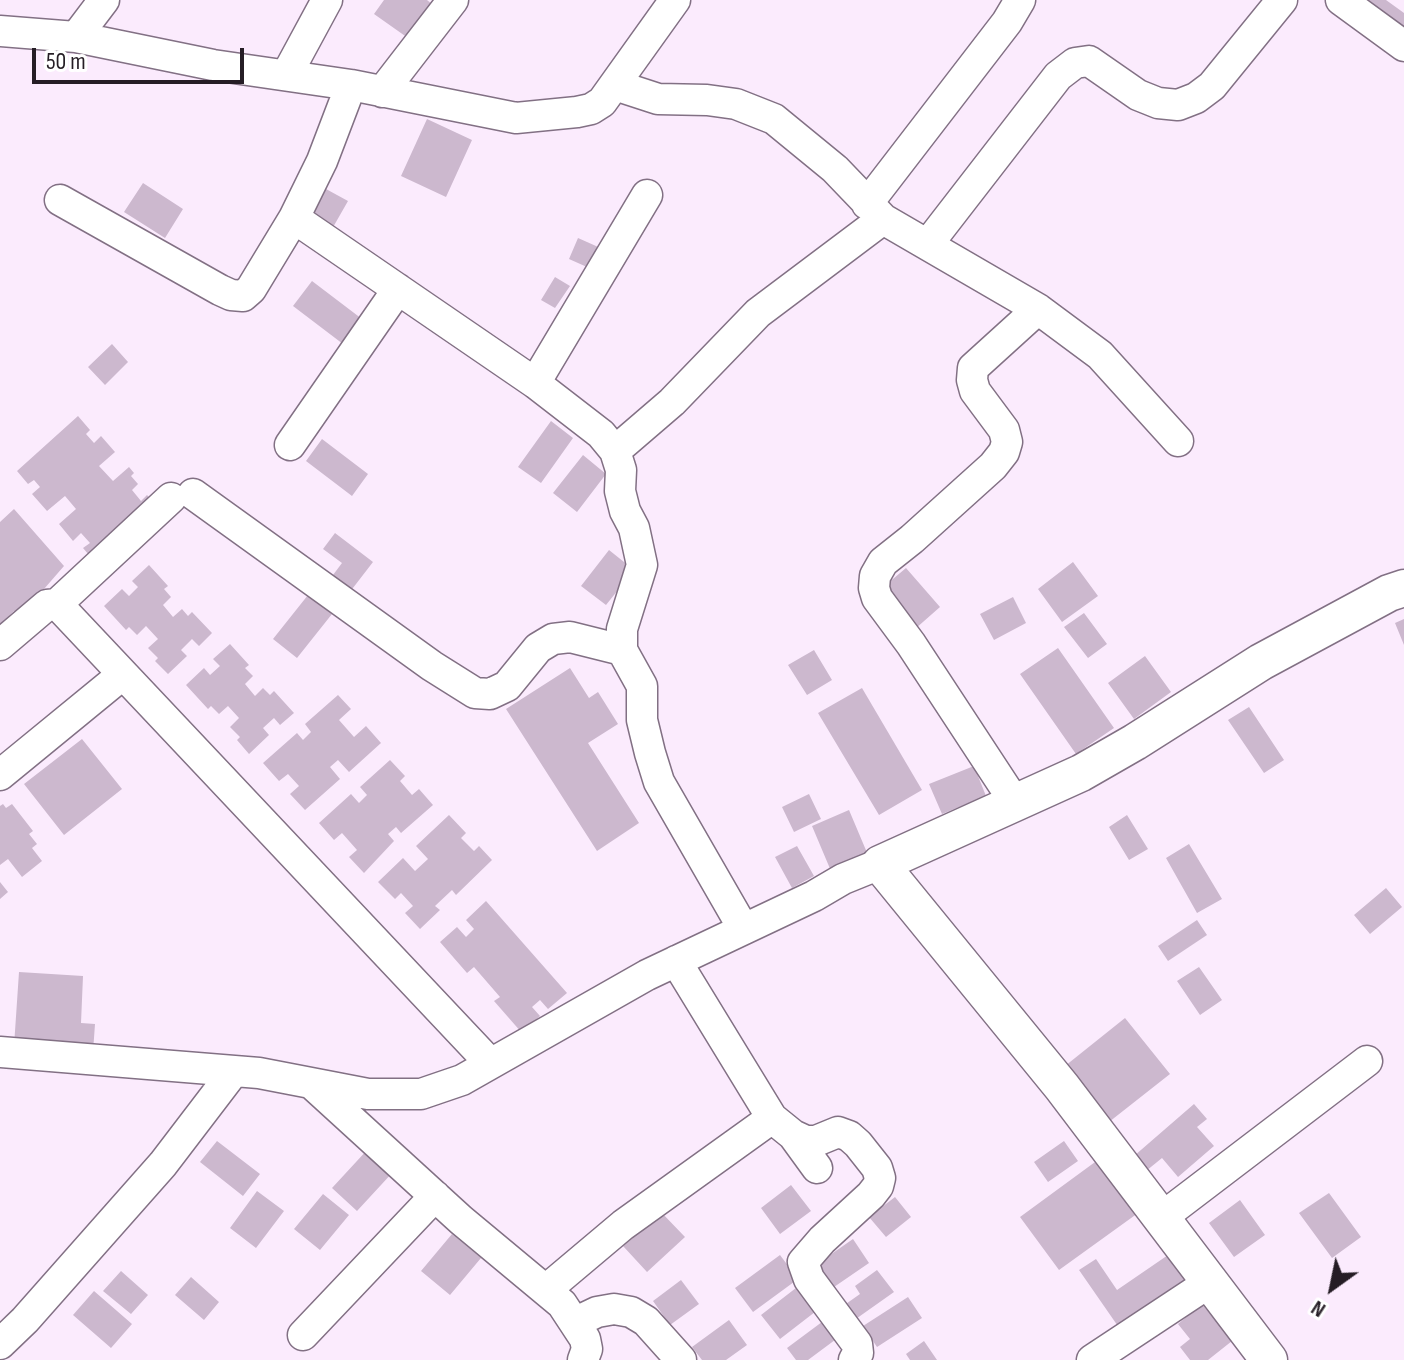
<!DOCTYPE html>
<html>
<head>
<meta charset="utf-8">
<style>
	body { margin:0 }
	#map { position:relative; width:1404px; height:1360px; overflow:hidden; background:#fbebfd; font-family:"Sofia Sans Condensed",sans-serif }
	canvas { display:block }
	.north { position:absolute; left:1292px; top:1248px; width:80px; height:80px; -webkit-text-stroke:6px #fff; paint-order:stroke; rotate:213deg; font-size:22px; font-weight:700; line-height:32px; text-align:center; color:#251d25 }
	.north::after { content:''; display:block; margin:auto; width:28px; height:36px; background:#251d25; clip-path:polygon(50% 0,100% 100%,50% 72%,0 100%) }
	.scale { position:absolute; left:32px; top:48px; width:212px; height:36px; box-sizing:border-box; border:4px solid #251d25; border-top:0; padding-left:10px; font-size:24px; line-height:28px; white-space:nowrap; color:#251d25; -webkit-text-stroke:6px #fff; paint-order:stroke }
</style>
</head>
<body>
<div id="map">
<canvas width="1404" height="1360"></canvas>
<div class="north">N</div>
<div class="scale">50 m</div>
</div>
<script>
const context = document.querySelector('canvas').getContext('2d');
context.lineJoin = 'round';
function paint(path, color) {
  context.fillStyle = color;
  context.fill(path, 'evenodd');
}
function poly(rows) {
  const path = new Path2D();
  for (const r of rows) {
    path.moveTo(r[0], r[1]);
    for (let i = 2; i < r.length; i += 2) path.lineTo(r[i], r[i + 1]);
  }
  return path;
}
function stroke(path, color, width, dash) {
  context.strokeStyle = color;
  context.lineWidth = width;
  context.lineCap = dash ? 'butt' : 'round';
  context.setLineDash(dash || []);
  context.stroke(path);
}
paint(poly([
	[384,0,427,0,432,4,408,38,374,14],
	[1362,0,1386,0,1404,13,1404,40],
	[427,119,472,140,446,197,401,176],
	[143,183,183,209,165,238,124,212],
	[326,189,348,201,332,229,311,217],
	[578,238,605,250,596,271,569,259],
	[555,277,570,286,555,308,541,300],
	[312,281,362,319,343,344,293,306],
	[112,344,128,362,105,385,88,367],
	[78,416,90,430,86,434,94,443,101,436,115,452,99,466,113,481,129,467,134,473,131,476,138,484,132,490,141,501,147,495,158,507,95,562,83,548,90,543,81,533,73,541,59,524,76,509,65,496,47,511,32,494,40,487,34,480,28,484,17,471],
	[551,421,573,438,541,483,518,467],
	[322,439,368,474,352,496,306,461],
	[583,455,606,474,577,512,553,493],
	[14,509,64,566,44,589,48,593,17,615,14,611,0,624,0,522],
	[335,533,373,562,346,597,327,583,342,563,323,549],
	[609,550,634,570,606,605,581,586],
	[1073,562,1098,596,1062,622,1038,589],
	[149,565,168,586,164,589,171,597,163,605,173,617,182,609,188,616,192,612,212,633,199,646,192,639,181,650,187,656,168,674,155,661,158,658,148,648,158,639,146,626,137,635,129,627,126,630,104,606,122,589,129,596,138,587,132,581],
	[906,568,940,607,915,629,881,589],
	[308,595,332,614,297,658,273,639],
	[1013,597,1026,623,994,640,980,614],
	[1084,613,1107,644,1088,658,1064,627],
	[1404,619,1404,645,1395,623],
	[230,644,249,665,245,668,253,676,245,684,255,696,263,688,270,695,274,691,294,713,280,725,274,718,263,728,269,735,249,754,237,740,240,737,230,727,239,718,228,706,219,714,211,706,208,709,186,685,204,668,210,675,220,666,213,659],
	[1058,648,1114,728,1076,754,1020,674],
	[814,650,832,680,807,695,788,665],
	[1145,656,1171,692,1134,719,1108,683],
	[570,668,589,698,598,692,618,724,588,743,639,823,597,851,506,709],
	[862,688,922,790,879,815,818,713],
	[338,695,351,709,339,720,354,737,366,726,381,743,349,772,338,760,330,767,340,779,305,810,290,794,299,786,288,774,279,781,263,763,297,733,303,740,311,732,305,724],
	[1249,707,1284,760,1264,773,1228,720],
	[82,739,122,789,64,835,24,784],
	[390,760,405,776,400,781,412,795,419,789,433,805,401,833,396,827,388,834,394,841,364,873,349,857,357,850,342,833,334,840,319,823,351,794,359,803,367,795,360,787],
	[974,766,986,796,942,814,929,784],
	[809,794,821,819,794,832,782,807],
	[3,804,6,808,12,804,33,831,29,834,37,844,32,848,42,861,22,877,8,859,0,865,0,806],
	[849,810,868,855,831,871,812,826],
	[449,815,466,833,461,838,474,851,479,846,492,860,456,895,452,890,435,906,440,910,420,929,405,913,413,906,401,893,395,899,378,882,403,858,415,871,428,859,416,846],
	[1127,815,1148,849,1129,860,1109,827],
	[1189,844,1222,899,1197,913,1166,858],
	[797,846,814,876,792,888,775,857],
	[0,882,8,892,0,899],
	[1386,888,1402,907,1370,934,1354,915],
	[486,901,567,993,548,1009,540,1000,532,1007,540,1016,522,1033,494,1001,500,997,474,967,467,973,440,942,457,927,466,937,474,929,466,920],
	[1197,920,1207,935,1168,961,1158,946],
	[1199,967,1222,1000,1200,1015,1177,981],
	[19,972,83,976,81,1023,95,1024,93,1052,14,1046],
	[1125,1018,1170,1074,1109,1122,1065,1066],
	[1194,1104,1207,1119,1197,1127,1214,1146,1178,1177,1162,1158,1146,1171,1134,1156],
	[217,1141,260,1174,243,1196,200,1162],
	[1064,1141,1078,1161,1048,1182,1034,1162],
	[368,1149,393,1172,357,1211,332,1188],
	[1106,1154,1145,1208,1059,1270,1020,1217],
	[791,1185,811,1211,780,1234,761,1208],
	[257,1191,284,1211,256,1248,230,1228],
	[1329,1193,1361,1237,1332,1258,1299,1213],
	[323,1194,349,1215,320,1250,294,1229],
	[895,1197,911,1217,886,1237,869,1217],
	[1240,1200,1265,1235,1234,1257,1209,1223],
	[660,1211,685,1237,647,1272,623,1246],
	[452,1234,481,1258,450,1295,421,1271],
	[853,1239,869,1263,834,1287,817,1264],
	[1171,1253,1192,1283,1122,1332,1079,1270,1096,1259,1117,1290],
	[780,1255,798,1279,753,1312,735,1288],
	[877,1270,894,1292,853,1321,843,1306,860,1294,855,1286],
	[121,1271,148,1295,131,1314,103,1291],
	[191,1277,219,1302,204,1320,175,1295],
	[681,1280,699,1304,670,1325,653,1301],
	[805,1281,824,1305,780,1339,761,1315],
	[94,1291,132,1324,111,1348,73,1315],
	[908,1297,922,1318,877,1347,863,1326],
	[1202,1304,1232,1341,1208,1360,1190,1360,1180,1347,1190,1339,1178,1324],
	[830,1316,843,1334,808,1360,796,1360,787,1348],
	[729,1320,747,1345,726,1360,702,1360,692,1347],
	[924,1341,937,1360,910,1360,906,1354]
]), '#ccb8ce');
const minor = poly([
	[1341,0,1404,46],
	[0,31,76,37,213,65,351,85,516,118,577,112,591,109,602,102,675,0],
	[76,37,104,0],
	[287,74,327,0],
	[615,85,658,99,707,100,736,104,774,119,835,169,883,219,1038,309,1100,355,1178,441],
	[382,92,453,0],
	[60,200,220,290,231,295,243,296,251,289,294,218,322,161,351,85],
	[867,204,1007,22,1020,0],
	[294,218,535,383,601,434,615,451,621,470,620,491,625,511,634,528,642,565,622,629,622,650,642,686,642,720,650,753,659,782,743,928],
	[928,244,1058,76,1075,63,1089,61,1138,95,1158,103,1178,105,1196,98,1212,86,1282,0],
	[535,383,647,195],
	[290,445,398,289],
	[615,451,672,402,758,313,883,219],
	[193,494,432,666,475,693,490,694,507,686,538,648,553,639,570,637,622,650],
	[57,604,171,498],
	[0,645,47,605,57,604,490,1063],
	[0,775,122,675],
	[1016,804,911,644,877,598,874,588,875,576,883,562,912,539,993,466,1004,452,1007,442,1004,430,975,391,972,380,973,368,1038,309],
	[676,961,772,1118,793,1135,806,1141,816,1141,838,1132,849,1136,858,1144,877,1168,880,1178,878,1186,871,1195,822,1240,803,1262,809,1279,857,1344,858,1353,854,1360],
	[0,1052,259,1073,368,1094,421,1094,462,1080,647,975,814,896,843,879,880,864],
	[312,1084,461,1220,562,1304,585,1339,587,1349,583,1360],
	[793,1135,817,1168],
	[1161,1218,1367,1061],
	[547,1289,623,1225,772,1118],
	[576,1322,597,1312,614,1309,631,1312,646,1321,681,1360],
	[303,1335,435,1196],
	[0,1344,25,1320,163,1164,234,1071],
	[1092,1360,1210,1282]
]);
const tertiary = poly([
	[1269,1360,1062,1087,880,864,1081,773,1135,742,1261,662,1389,593,1404,588]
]);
stroke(minor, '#827084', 33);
stroke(tertiary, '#827084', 39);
stroke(minor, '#fff', 30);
stroke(tertiary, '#fff', 36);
</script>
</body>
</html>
